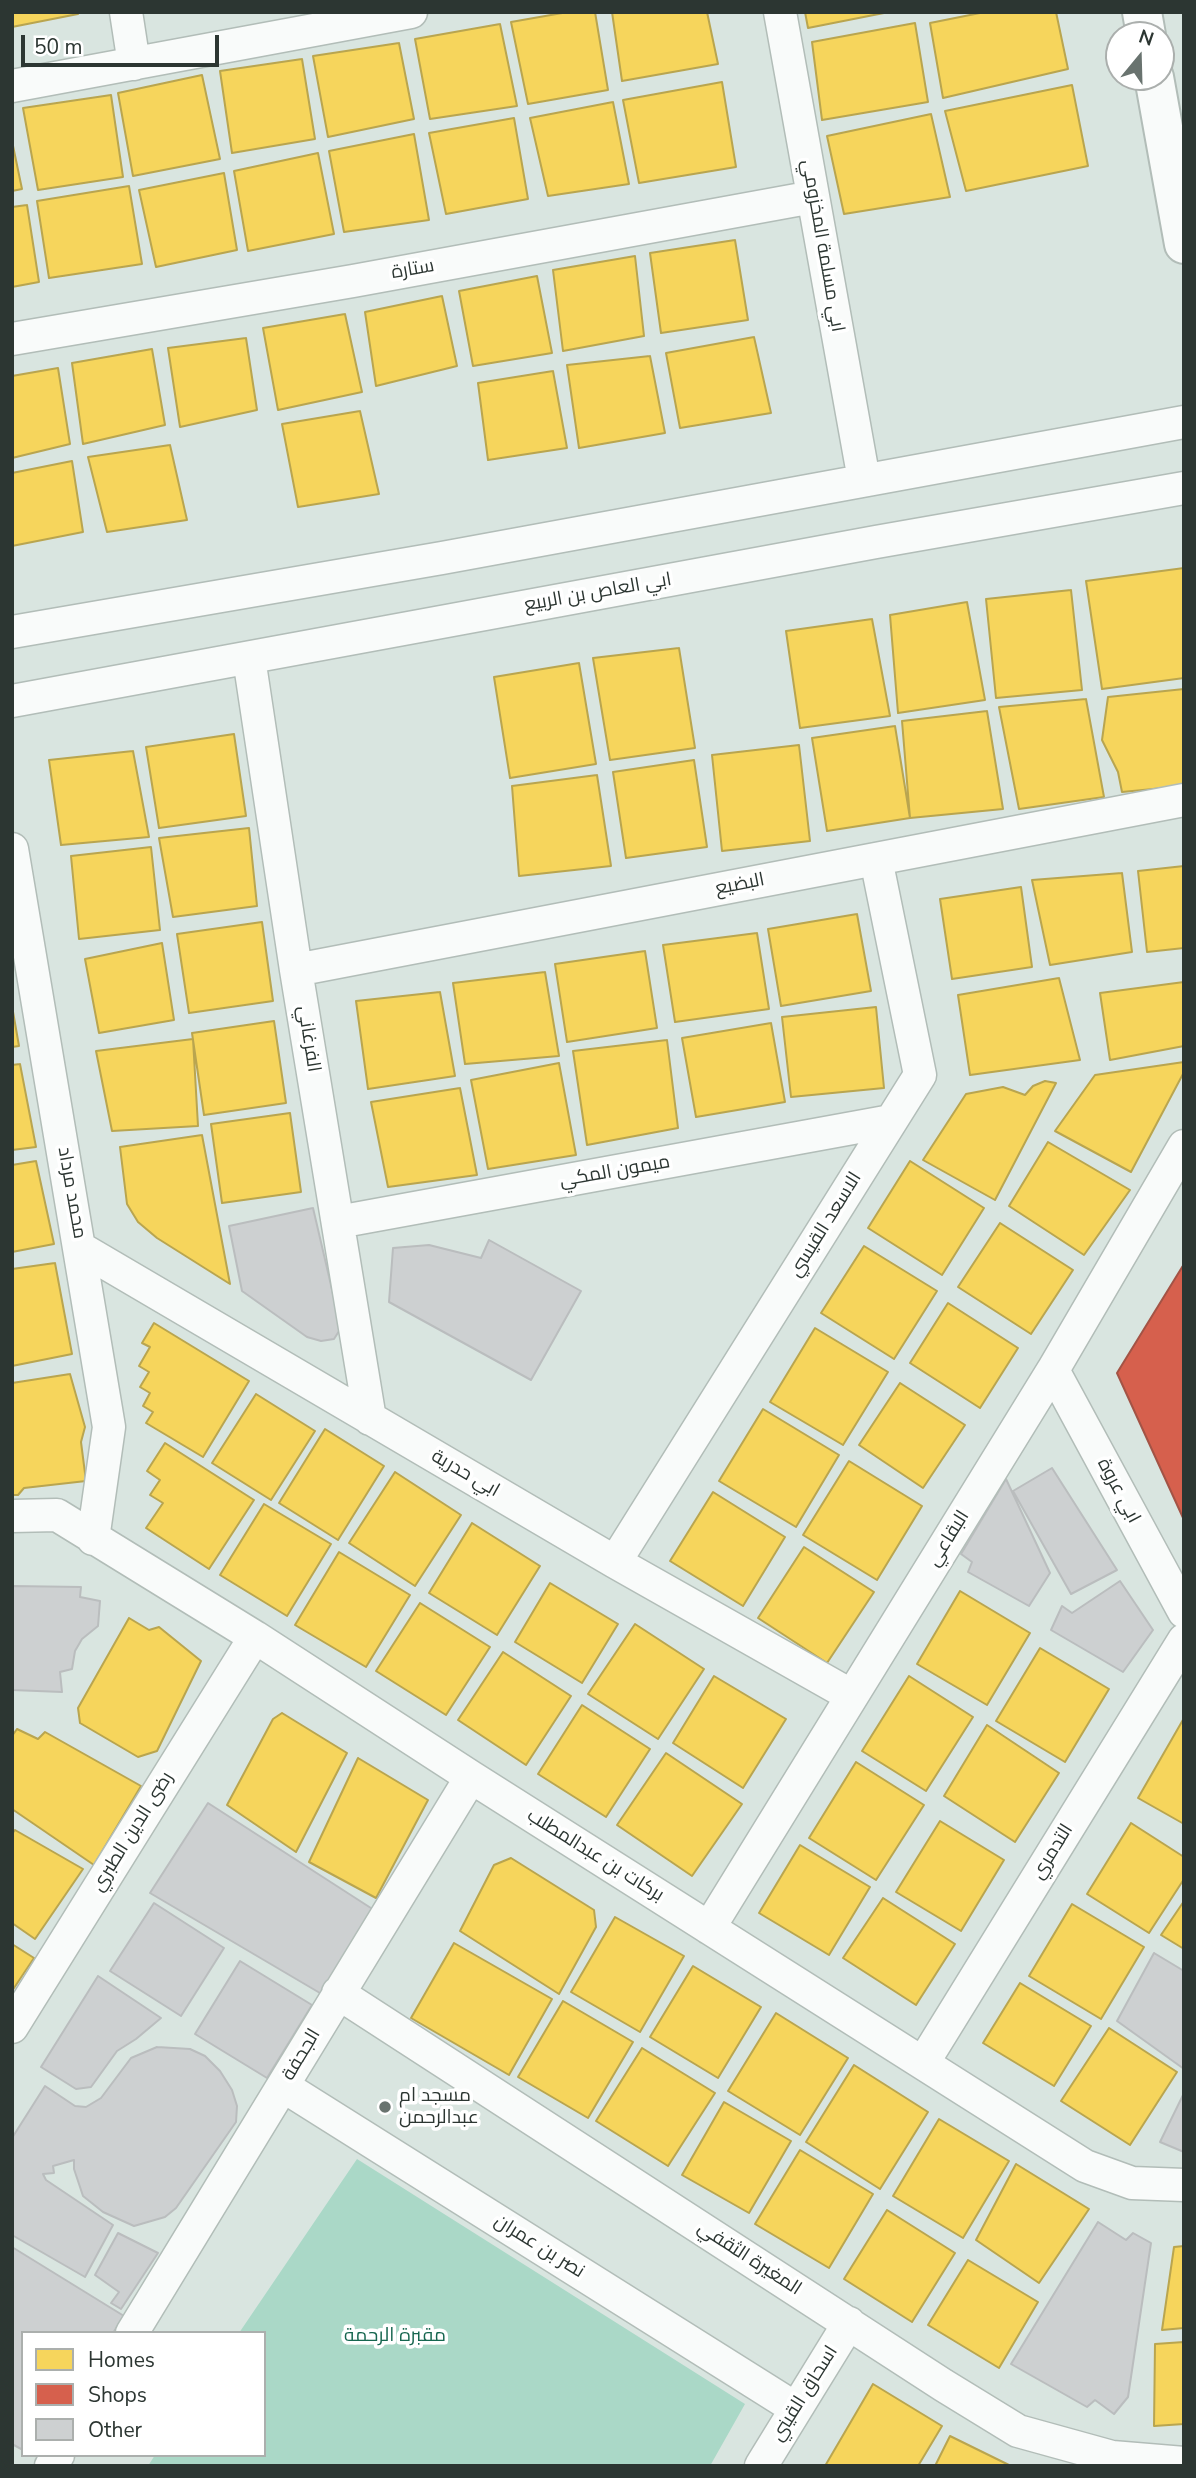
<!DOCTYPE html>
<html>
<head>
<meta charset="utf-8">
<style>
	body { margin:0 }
	#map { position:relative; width:1196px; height:2478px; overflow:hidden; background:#d9e5e0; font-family:"Nunito Sans",sans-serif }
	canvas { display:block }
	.frame { position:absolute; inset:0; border:14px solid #2c3632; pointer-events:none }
	.legend { position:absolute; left:21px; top:2331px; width:245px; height:126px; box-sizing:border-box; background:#fff; border:2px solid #abafad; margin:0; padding:9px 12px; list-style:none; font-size:21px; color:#2c3632 }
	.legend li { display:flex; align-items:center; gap:14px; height:35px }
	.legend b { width:35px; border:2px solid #abafad }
	.north { position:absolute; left:1105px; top:21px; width:70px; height:70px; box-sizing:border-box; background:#fff; border:2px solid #abafad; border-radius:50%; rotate:19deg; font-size:19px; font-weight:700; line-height:28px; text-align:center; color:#2c3632 }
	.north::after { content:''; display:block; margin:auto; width:24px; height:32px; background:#69736f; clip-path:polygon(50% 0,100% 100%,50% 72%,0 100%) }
	.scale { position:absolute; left:21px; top:35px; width:198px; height:32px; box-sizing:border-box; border:4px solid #2c3632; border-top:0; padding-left:9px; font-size:21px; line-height:24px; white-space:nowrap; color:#2c3632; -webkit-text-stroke:5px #fff; paint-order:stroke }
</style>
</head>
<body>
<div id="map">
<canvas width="1196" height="2478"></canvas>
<div class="frame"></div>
<ul class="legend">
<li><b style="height:19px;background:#f6d55c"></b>Homes</li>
<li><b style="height:19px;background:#d6604d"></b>Shops</li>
<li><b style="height:19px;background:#cdd0d1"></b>Other</li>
</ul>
<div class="north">N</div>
<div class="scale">50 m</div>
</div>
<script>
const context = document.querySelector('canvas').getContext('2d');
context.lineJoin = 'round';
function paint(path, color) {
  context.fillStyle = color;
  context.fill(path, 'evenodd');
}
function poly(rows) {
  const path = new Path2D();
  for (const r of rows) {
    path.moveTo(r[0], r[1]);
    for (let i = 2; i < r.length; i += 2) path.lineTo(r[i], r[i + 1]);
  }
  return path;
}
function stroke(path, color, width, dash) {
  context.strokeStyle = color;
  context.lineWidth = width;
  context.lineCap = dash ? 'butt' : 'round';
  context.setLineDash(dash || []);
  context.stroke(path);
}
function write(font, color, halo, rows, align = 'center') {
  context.font = font + ' "Nunito Sans",Cairo,sans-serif';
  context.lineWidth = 7;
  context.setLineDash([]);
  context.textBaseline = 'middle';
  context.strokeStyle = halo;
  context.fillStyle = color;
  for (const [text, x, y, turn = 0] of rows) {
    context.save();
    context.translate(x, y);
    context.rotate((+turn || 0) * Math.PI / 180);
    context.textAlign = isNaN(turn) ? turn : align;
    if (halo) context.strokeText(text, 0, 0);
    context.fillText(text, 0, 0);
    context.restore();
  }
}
paint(poly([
	[357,2159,745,2404,710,2466,148,2466,155,2455,264,2455,264,2333,239,2333]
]), '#aad8c7');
const homes = poly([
	[12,12,78,12,78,14,12,27,12,12],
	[568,12,595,12,608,90,528,104,511,22,568,12],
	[612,12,707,12,718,64,622,81,612,12],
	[805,12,889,12,808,28,805,12],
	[985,12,1056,12,1068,69,943,98,930,23,985,12],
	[915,23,928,102,822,120,812,42,915,23],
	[500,24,517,106,430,119,415,39,500,24],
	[399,43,414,119,328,137,313,56,399,43],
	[302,59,315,139,232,153,220,71,302,59],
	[202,75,220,159,133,176,118,93,202,75],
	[722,82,736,167,639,183,623,100,722,82],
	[1072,85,1088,166,966,191,945,111,1072,85],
	[111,95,123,177,38,190,23,108,111,95],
	[613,102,629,184,548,196,530,118,613,102],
	[931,114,950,197,844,214,827,136,931,114],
	[514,118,528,199,446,214,429,133,514,118],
	[414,134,429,220,344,232,329,151,414,134],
	[12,141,22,189,12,191,12,141],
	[318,153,334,234,248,251,234,171,318,153],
	[224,173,237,250,156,267,139,190,224,173],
	[129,186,142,264,49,278,37,201,129,186],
	[27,205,39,282,12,287,12,207,27,205],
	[735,240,748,320,661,333,650,253,735,240],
	[635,256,644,336,563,351,553,270,635,256],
	[537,276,552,353,473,366,459,291,537,276],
	[442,296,457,366,376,386,365,312,442,296],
	[345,314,362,392,278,410,263,328,345,314],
	[754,337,771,413,680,428,666,353,754,337],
	[246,338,257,410,180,427,168,348,246,338],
	[152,349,165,425,83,444,72,363,152,349],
	[650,356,665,433,579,448,567,365,650,356],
	[58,368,70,444,12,458,12,376,58,368],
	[553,371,567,448,488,460,478,383,553,371],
	[360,411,379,494,298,507,282,424,360,411],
	[170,445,187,520,107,532,88,457,170,445],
	[72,461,83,532,12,546,12,473,72,461],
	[1184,568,1184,678,1102,689,1086,581,1184,568],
	[1071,590,1082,690,996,698,986,599,1071,590],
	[967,602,985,700,898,713,890,615,967,602],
	[872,619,890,716,800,728,786,631,872,619],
	[679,648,695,748,610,760,593,658,679,648],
	[579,663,596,764,510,778,494,677,579,663],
	[1184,689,1184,786,1122,792,1118,772,1102,740,1108,697,1184,689],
	[1086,699,1104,797,1019,809,999,707,1086,699],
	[987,711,1003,809,910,818,902,721,987,711],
	[895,726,910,818,827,831,812,738,895,726],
	[234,734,246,816,159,828,146,747,234,734],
	[799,745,810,841,722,851,712,755,799,745],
	[133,751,149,837,61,845,49,760,133,751],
	[694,760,707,847,626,858,613,772,694,760],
	[597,775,611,866,519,876,512,786,597,775],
	[249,828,257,906,173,917,159,838,249,828],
	[151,847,160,930,79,939,71,856,151,847],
	[1184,866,1184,948,1147,952,1138,871,1184,866],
	[1122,873,1132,952,1050,965,1032,880,1122,873],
	[1021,887,1032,967,952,979,940,899,1021,887],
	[857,914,871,991,781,1006,768,929,857,914],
	[262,922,273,1001,189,1013,177,934,262,922],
	[757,933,769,1009,675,1022,663,945,757,933],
	[162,943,174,1020,99,1033,85,959,162,943],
	[645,951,657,1028,567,1042,555,964,645,951],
	[545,972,559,1056,465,1064,453,983,545,972],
	[1059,978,1080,1060,970,1075,958,995,1059,978],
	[1184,982,1184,1046,1110,1060,1100,993,1184,982],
	[440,992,455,1076,368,1089,356,1001,440,992],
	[12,1006,19,1046,12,1047,12,1006],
	[876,1007,884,1088,791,1097,782,1017,876,1007],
	[274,1021,286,1103,204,1115,192,1033,274,1021],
	[771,1023,785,1102,696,1117,682,1038,771,1023],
	[193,1039,198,1126,112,1131,96,1051,193,1039],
	[667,1040,678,1128,587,1145,573,1051,667,1040],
	[1184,1062,1184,1072,1131,1172,1055,1131,1095,1075,1184,1062],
	[559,1063,576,1155,488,1169,471,1080,559,1063],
	[20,1064,36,1147,12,1150,12,1065,20,1064],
	[1045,1081,1056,1083,995,1200,923,1160,966,1094,1003,1087,1025,1095,1033,1086,1045,1081],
	[460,1088,477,1175,388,1187,371,1102,460,1088],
	[290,1113,301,1192,222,1203,211,1124,290,1113],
	[202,1135,230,1284,157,1238,138,1222,127,1204,120,1147,202,1135],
	[1048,1142,1130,1190,1084,1255,1009,1206,1048,1142],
	[36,1161,54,1244,12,1252,12,1165,36,1161],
	[910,1161,984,1208,942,1275,868,1228,910,1161],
	[1000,1223,1073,1270,1031,1334,958,1287,1000,1223],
	[864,1246,937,1291,894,1359,821,1313,864,1246],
	[55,1263,72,1354,12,1366,12,1269,55,1263],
	[948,1303,1018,1348,980,1408,910,1363,948,1303],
	[154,1323,249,1381,203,1457,146,1423,153,1412,143,1406,150,1393,140,1387,149,1372,139,1366,150,1347,142,1343,154,1323],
	[815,1328,888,1372,843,1445,770,1402,815,1328],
	[70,1374,85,1427,81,1442,86,1481,24,1488,18,1495,12,1495,12,1383,70,1374],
	[900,1383,965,1425,923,1488,859,1445,900,1383],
	[256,1394,315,1431,271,1500,212,1463,256,1394],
	[763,1409,839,1455,796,1527,719,1481,763,1409],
	[325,1429,384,1466,338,1540,279,1503,325,1429],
	[165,1443,254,1500,209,1569,146,1528,163,1503,150,1495,160,1480,147,1471,165,1443],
	[849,1461,922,1506,877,1580,803,1535,849,1461],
	[395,1472,461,1515,415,1586,349,1543,395,1472],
	[713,1492,785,1537,743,1606,670,1561,713,1492],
	[264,1504,331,1544,287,1616,220,1575,264,1504],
	[472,1523,540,1566,497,1635,429,1593,472,1523],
	[804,1547,874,1592,827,1663,758,1618,804,1547],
	[339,1552,410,1595,366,1667,295,1625,339,1552],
	[550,1583,618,1624,582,1683,515,1642,550,1583],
	[960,1591,1030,1633,987,1705,917,1664,960,1591],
	[420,1603,490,1647,446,1715,376,1671,420,1603],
	[129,1618,149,1630,159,1627,201,1661,157,1751,138,1757,80,1723,78,1708,129,1618],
	[635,1624,704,1669,658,1739,588,1694,635,1624],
	[1040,1648,1109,1689,1065,1762,996,1721,1040,1648],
	[503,1652,571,1696,526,1765,458,1720,503,1652],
	[714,1676,786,1719,743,1788,673,1743,714,1676],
	[909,1676,973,1717,926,1791,862,1751,909,1676],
	[582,1705,650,1749,606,1817,538,1774,582,1705],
	[282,1713,347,1753,296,1852,227,1805,273,1719,282,1713],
	[1184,1718,1184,1824,1138,1798,1184,1718],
	[987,1725,1059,1773,1015,1842,944,1796,987,1725],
	[17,1729,38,1739,45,1732,141,1786,94,1865,12,1809,12,1736,17,1729],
	[666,1753,742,1804,692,1876,617,1825,666,1753],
	[358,1758,428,1800,376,1898,309,1862,358,1758],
	[856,1762,924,1805,876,1880,809,1838,856,1762],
	[940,1821,1004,1860,961,1931,896,1892,940,1821],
	[1131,1823,1184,1857,1184,1879,1149,1933,1087,1894,1131,1823],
	[15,1830,83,1869,35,1939,12,1923,12,1834,15,1830],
	[800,1845,870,1887,829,1955,759,1913,800,1845],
	[511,1858,594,1910,596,1927,559,1994,460,1931,494,1865,511,1858],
	[883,1898,955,1944,916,2005,843,1958,883,1898],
	[1184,1901,1184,1949,1161,1935,1184,1901],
	[1072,1904,1144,1947,1101,2019,1029,1976,1072,1904],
	[615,1917,684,1956,640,2032,571,1992,615,1917],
	[454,1943,552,1999,509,2075,411,2018,454,1943],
	[12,1944,34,1958,12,1991,12,1944],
	[693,1966,761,2007,718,2078,650,2037,693,1966],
	[1020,1983,1091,2026,1054,2086,983,2043,1020,1983],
	[563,2001,633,2042,588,2118,518,2077,563,2001],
	[776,2013,848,2058,800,2135,728,2091,776,2013],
	[1109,2028,1177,2072,1130,2145,1061,2101,1109,2028],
	[642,2048,715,2093,668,2166,596,2121,642,2048],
	[854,2065,928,2112,880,2189,806,2142,854,2065],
	[724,2102,791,2141,749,2213,682,2175,724,2102],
	[939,2119,1009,2161,963,2238,893,2196,939,2119],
	[800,2150,873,2194,829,2268,755,2224,800,2150],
	[1016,2164,1089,2209,1039,2283,976,2240,1016,2164],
	[887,2210,955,2253,912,2322,844,2279,887,2210],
	[1184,2246,1184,2328,1162,2330,1174,2247,1184,2246],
	[968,2260,1038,2302,999,2368,928,2325,968,2260],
	[1184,2342,1184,2424,1154,2426,1155,2344,1184,2342],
	[873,2384,942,2426,918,2466,825,2466,873,2384],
	[950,2436,1011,2466,935,2466,950,2436]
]);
paint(homes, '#f6d55c');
stroke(homes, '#b9a54f', 2);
const shops = poly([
	[1184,1264,1184,1520,1117,1373,1184,1264]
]);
paint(shops, '#d6604d');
stroke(shops, '#a35345', 2);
const building = poly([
	[313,1208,341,1328,334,1339,321,1341,307,1337,242,1291,229,1226,313,1208],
	[489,1240,581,1291,531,1380,389,1302,393,1248,429,1245,481,1258,489,1240],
	[1052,1468,1117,1570,1071,1594,1013,1491,1052,1468],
	[1006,1479,1050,1573,1029,1606,968,1572,972,1562,961,1554,1006,1479],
	[1120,1581,1153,1630,1123,1672,1051,1630,1062,1606,1072,1613,1120,1581],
	[12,1586,81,1587,80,1597,100,1601,98,1626,82,1639,75,1651,72,1669,60,1672,62,1692,12,1690,12,1586],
	[208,1803,374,1910,325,1996,150,1893,208,1803],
	[154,1903,224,1948,181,2016,110,1971,154,1903],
	[1154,1953,1184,1971,1184,2069,1117,2021,1154,1953],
	[240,1961,312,2005,267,2078,195,2034,240,1961],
	[98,1976,161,2018,136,2039,117,2051,91,2087,76,2089,41,2067,98,1976],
	[157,2047,190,2049,205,2056,220,2071,232,2090,237,2106,236,2122,176,2208,165,2217,134,2226,103,2212,83,2196,74,2169,74,2160,53,2166,54,2173,43,2174,46,2180,113,2225,85,2277,12,2235,12,2138,45,2086,75,2106,86,2107,101,2098,131,2058,157,2047],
	[1184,2093,1184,2152,1160,2142,1184,2093],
	[1098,2222,1126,2240,1133,2233,1151,2243,1128,2397,1114,2414,1095,2400,1087,2407,1011,2364,1098,2222],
	[118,2233,158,2253,121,2309,111,2303,119,2292,95,2275,118,2233],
	[12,2247,124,2316,113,2333,23,2333,23,2450,12,2444,12,2247]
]);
paint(building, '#cdd0d1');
stroke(building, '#babdbe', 2);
const minor = poly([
	[126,12,134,64],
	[780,12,864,480],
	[12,86,411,12],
	[12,339,353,281,813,197],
	[12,632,442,558,1184,422],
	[249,658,296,970,370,1419],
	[12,701,876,542,1184,488],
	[12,849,109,1427,93,1539],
	[296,970,1184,800],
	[338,1222,891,1121],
	[80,1248,615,1562,852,1696],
	[1053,1370,1184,1612],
	[12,1516,57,1515,255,1637,471,1777,1085,2166,1132,2183,1184,2185],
	[615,1562,920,1075,876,859],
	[709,1928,1053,1370,1184,1146],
	[338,1993,943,2385,1018,2431,1112,2457,1184,2463],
	[12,2027,255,1637],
	[923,2063,1184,1640],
	[283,2086,795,2408],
	[132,2333,471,1777],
	[51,2466,58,2455],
	[761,2466,849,2323]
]);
const secondary = poly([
	[1142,12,1146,35],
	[1154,77,1184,244]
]);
stroke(minor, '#b2bdb8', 35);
stroke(secondary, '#b2bdb8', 42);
stroke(minor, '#f9fbfa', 32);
stroke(secondary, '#f9fbfa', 38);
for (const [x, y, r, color] of [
	[385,2107,7,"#69736f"]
]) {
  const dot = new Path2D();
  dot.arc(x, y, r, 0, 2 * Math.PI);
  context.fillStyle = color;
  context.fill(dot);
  stroke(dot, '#fff', 2.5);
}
write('19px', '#2c3632', '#fff', [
	["ابي مسلمة المخزومي",822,246,80],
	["ستارة",413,270,-10],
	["ابي العاص بن الربيع",598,593,-10],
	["البضيع",740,885,-11],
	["الفرغاني",308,1039,81],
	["ميمون المكي",615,1172,-10],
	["محمد مرداد",71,1193,80],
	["الاسعد القيسي",826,1225,-58],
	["ابي حدرية",465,1474,30],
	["ابي عروة",1118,1491,62],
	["البقاعي",949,1539,-58],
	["رضى الدين الطبري",133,1832,-58],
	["التدمري",1053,1852,-58],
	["بركات بن عبدالمطلب",595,1856,32],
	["الجحفة",302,2055,-59],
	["نصر بن عمران",539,2247,32],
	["المغيرة الثقفي",749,2259,33],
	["اسحاق القيني",805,2394,-58]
]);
write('19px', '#2c3632', '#fff', [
	["مسجد ام",399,2096],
	["عبدالرحمن",399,2118]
], 'left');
write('19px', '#16664f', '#fff', [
	["مقبرة الرحمة",395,2336]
]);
</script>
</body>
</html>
